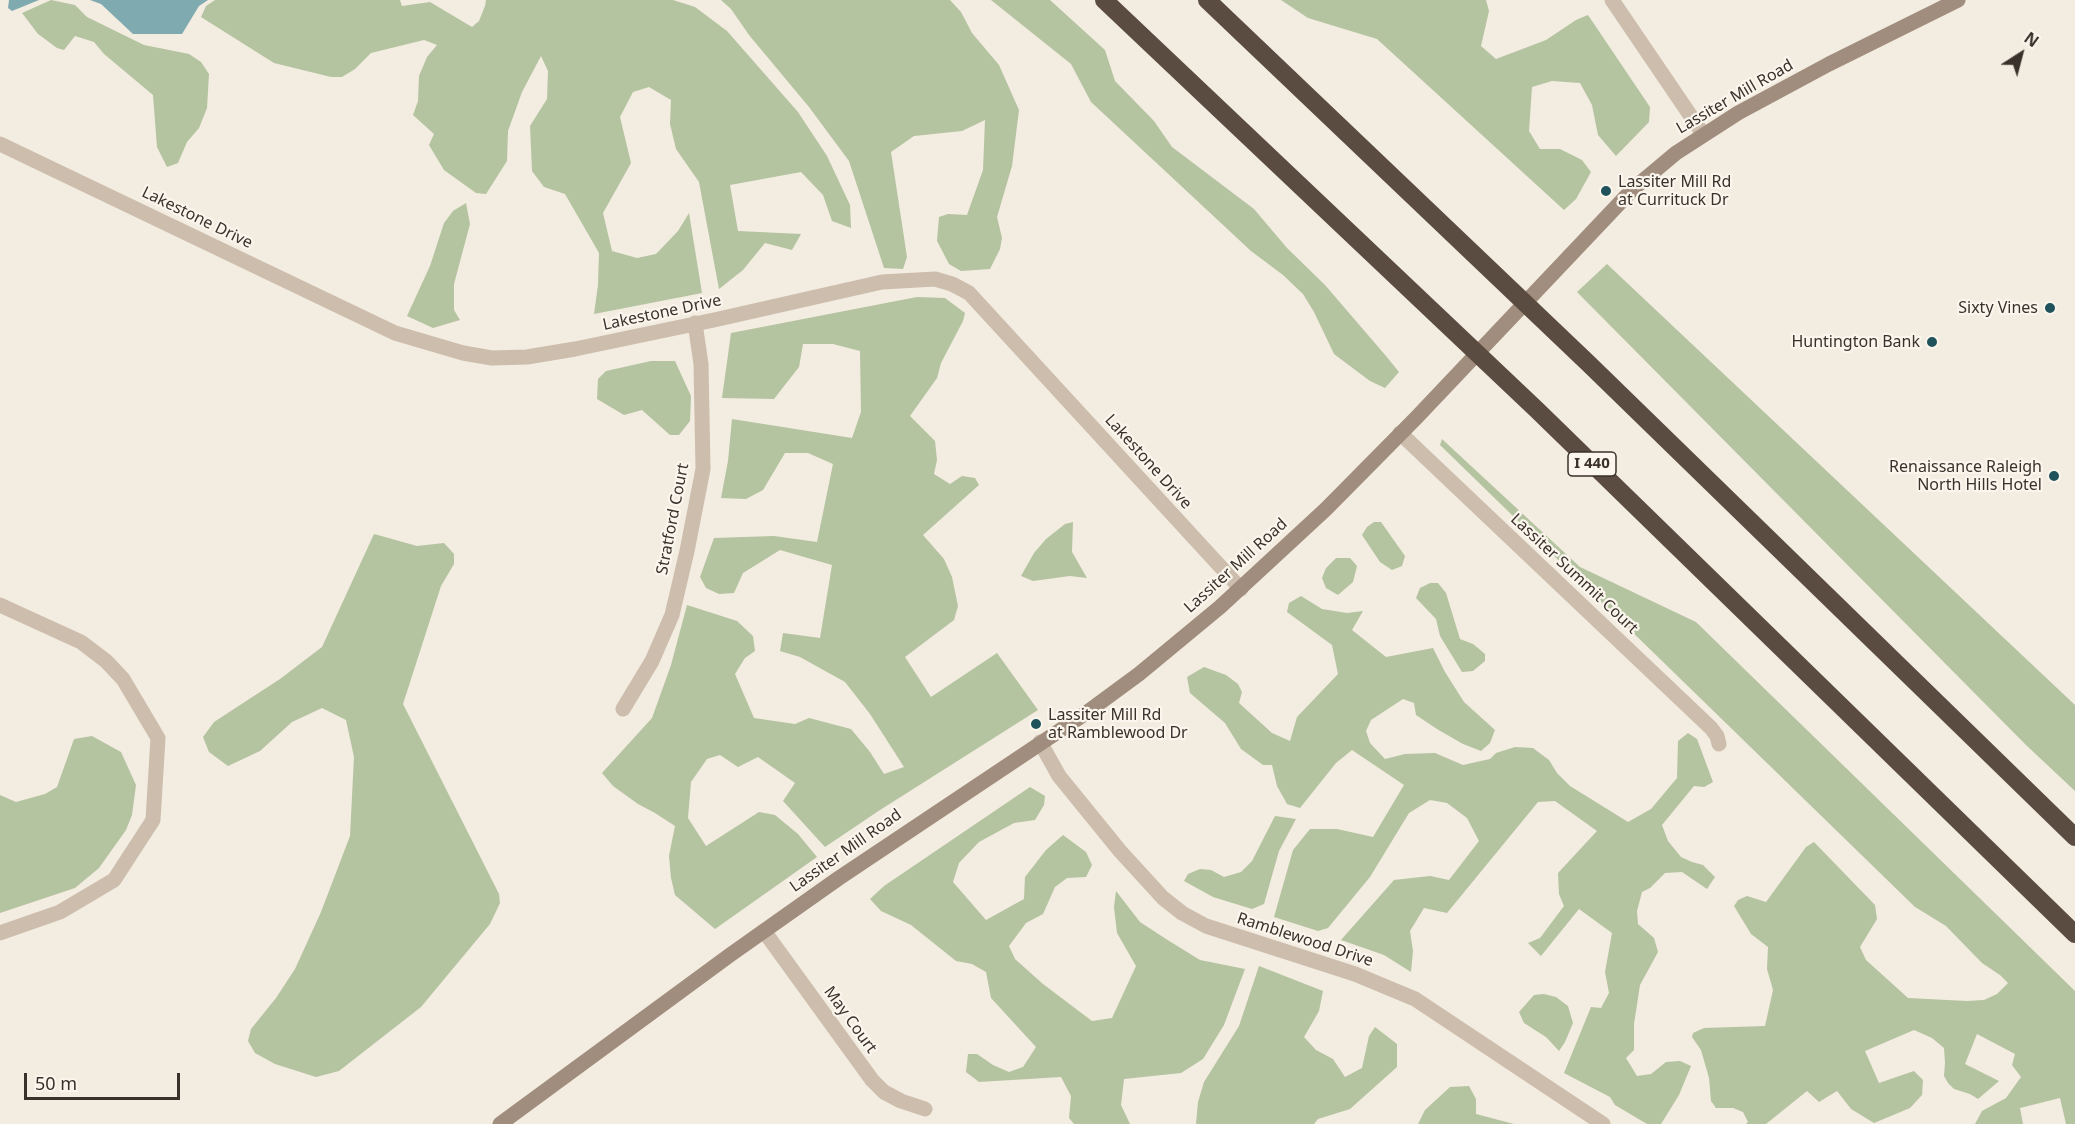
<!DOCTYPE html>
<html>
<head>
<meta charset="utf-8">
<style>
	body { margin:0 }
	#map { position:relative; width:2075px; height:1124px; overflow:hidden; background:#f3ece0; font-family:"Noto Sans",sans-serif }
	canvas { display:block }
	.north { position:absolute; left:1991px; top:24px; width:60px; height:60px; -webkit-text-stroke:4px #faf6ed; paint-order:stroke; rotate:36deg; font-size:16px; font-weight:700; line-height:24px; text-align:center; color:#3a312b }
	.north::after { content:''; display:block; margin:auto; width:21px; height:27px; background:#3a312b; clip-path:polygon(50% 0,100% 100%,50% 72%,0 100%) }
	.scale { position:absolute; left:24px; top:1073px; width:156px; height:27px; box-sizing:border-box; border:3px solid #3a312b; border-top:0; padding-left:8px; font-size:18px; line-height:21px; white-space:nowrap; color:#3a312b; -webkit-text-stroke:4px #faf6ed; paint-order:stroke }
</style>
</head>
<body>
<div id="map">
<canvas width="2075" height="1124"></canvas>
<div class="north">N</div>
<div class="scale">50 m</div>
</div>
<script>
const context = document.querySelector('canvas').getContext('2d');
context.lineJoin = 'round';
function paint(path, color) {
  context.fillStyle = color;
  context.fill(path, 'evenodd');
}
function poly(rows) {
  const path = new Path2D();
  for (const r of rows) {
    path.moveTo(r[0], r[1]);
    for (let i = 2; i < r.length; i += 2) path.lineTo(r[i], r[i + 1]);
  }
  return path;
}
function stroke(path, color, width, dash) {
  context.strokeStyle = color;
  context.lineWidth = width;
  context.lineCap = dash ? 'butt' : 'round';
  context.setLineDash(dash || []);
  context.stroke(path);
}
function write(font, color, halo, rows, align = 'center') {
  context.font = font + ' "Noto Sans",sans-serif';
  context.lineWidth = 4.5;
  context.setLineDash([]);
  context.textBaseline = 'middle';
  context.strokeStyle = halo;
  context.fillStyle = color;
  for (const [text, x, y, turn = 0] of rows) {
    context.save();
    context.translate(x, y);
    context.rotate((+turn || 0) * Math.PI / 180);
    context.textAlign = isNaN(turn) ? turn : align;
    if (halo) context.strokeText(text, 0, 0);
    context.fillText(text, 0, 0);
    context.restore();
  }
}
paint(poly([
	[51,0,75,5,87,17,144,45,189,54,201,62,209,74,207,108,199,128,187,142,178,163,167,167,157,147,153,95,104,54,94,42,75,36,64,50,57,48,38,34,22,13],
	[215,0,400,0,402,6,430,2,472,27,479,21,485,6,486,0,673,0,695,7,727,31,798,112,827,156,850,205,851,228,832,221,823,195,801,172,730,185,738,231,801,234,792,250,765,243,743,270,719,289,699,182,676,149,670,124,671,100,649,87,633,92,620,117,631,163,603,213,612,251,637,258,656,254,678,231,689,213,702,293,594,314,598,285,599,253,565,194,544,187,532,171,530,126,547,99,548,71,541,56,522,92,508,131,507,161,486,194,476,193,444,170,429,145,434,134,413,115,418,101,419,76,427,57,437,45,424,40,371,53,355,69,342,77,331,77,274,63,201,17,206,6],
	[721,0,950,0,961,12,972,33,999,65,1019,110,1012,166,997,217,1002,238,1000,249,990,269,961,271,949,264,937,241,939,217,948,214,967,215,983,170,985,120,962,131,914,136,891,152,907,257,903,269,884,268,849,161,809,107,749,35,731,9],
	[991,0,1050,0,1105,50,1115,81,1154,121,1172,147,1254,209,1287,248,1325,285,1386,356,1399,372,1385,388,1370,381,1334,354,1314,312,1303,294,1283,275,1251,251,1091,102,1071,64],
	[1281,0,1486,0,1489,11,1481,46,1496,59,1546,40,1576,20,1588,15,1650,107,1649,122,1616,156,1598,135,1592,105,1580,83,1552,81,1532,87,1529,131,1540,149,1560,149,1582,160,1591,172,1576,199,1564,210,1377,39,1308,18],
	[466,203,470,224,454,284,454,310,460,320,433,328,407,316,430,266,444,223,453,211],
	[1607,264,2075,705,2075,791,2026,745,1577,292],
	[917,297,945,298,965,313,963,321,941,363,937,378,910,416,935,441,937,460,934,474,950,484,962,476,975,478,979,485,923,535,944,559,952,577,958,606,954,620,905,657,931,697,997,653,1038,710,880,810,825,847,783,801,795,783,758,757,738,767,720,755,707,759,691,782,688,818,706,846,759,812,775,815,798,834,817,857,715,929,675,895,671,878,669,856,675,826,655,813,638,804,613,786,602,773,652,718,671,665,687,605,737,621,753,636,755,651,745,658,735,674,754,718,795,724,809,718,851,729,870,752,884,774,904,767,870,714,845,682,800,657,780,651,783,633,820,638,832,565,780,550,743,573,734,593,719,594,706,588,700,577,714,538,774,536,817,542,833,464,808,453,785,453,763,490,746,499,721,498,728,461,732,419,852,438,861,412,860,351,833,344,803,344,799,367,774,399,722,398,731,333],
	[651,361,675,361,691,396,690,421,679,435,670,435,642,410,624,415,597,399,598,379,606,371],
	[1442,439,1580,567,1696,622,2075,991,2075,1124,2066,1124,2060,1098,2020,1108,2023,1124,1975,1124,1982,1111,2006,1098,2021,1077,2012,1065,2015,1054,1977,1034,1965,1064,1999,1081,1978,1099,1970,1094,1954,1089,1948,1083,1944,1076,1945,1063,1944,1048,1932,1038,1914,1030,1865,1051,1879,1083,1914,1071,1923,1080,1922,1095,1910,1108,1874,1123,1851,1109,1837,1091,1819,1102,1807,1091,1766,1124,1746,1124,1748,1122,1743,1112,1733,1108,1716,1108,1711,1101,1709,1078,1701,1050,1692,1037,1693,1033,1704,1028,1765,1026,1773,990,1767,969,1768,947,1751,934,1734,906,1738,900,1747,896,1766,902,1806,847,1814,842,1875,905,1877,919,1860,947,1866,960,1908,998,1967,1001,1984,1000,1997,994,2008,983,2000,975,1982,963,1946,926,1915,907,1440,445],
	[1073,522,1072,552,1087,578,1070,576,1033,581,1021,576,1034,553,1046,539,1065,524],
	[1374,522,1381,522,1405,556,1402,566,1392,570,1380,562,1362,535,1367,527],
	[374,534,417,546,444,543,454,554,454,564,441,586,403,704,499,894,500,903,490,924,421,1007,339,1071,316,1077,275,1064,255,1053,248,1041,251,1029,276,998,295,969,321,912,350,836,354,757,346,720,322,708,292,722,260,751,228,766,209,752,203,737,214,722,280,679,322,647],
	[1336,558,1350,558,1357,566,1353,582,1338,595,1326,588,1322,578,1326,568],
	[1430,583,1438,583,1446,593,1460,639,1473,644,1485,654,1485,661,1473,671,1462,672,1440,636,1436,619,1416,598,1420,588],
	[1301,596,1322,609,1347,613,1363,611,1352,630,1386,657,1433,648,1445,672,1464,702,1495,730,1490,743,1481,751,1463,744,1437,729,1416,715,1414,703,1403,699,1371,720,1366,731,1370,743,1385,759,1405,754,1435,753,1463,765,1490,759,1496,753,1515,747,1533,748,1549,760,1557,773,1570,786,1628,822,1651,809,1677,778,1678,741,1688,733,1697,739,1713,782,1704,787,1694,786,1662,825,1668,841,1681,857,1692,862,1703,865,1715,877,1707,889,1682,872,1665,873,1650,888,1642,892,1637,911,1638,924,1654,938,1658,952,1640,985,1634,1024,1634,1050,1626,1058,1637,1076,1651,1074,1666,1062,1680,1061,1691,1066,1679,1095,1661,1124,1647,1124,1615,1105,1610,1097,1564,1073,1591,1007,1601,1008,1609,993,1605,972,1612,933,1579,909,1541,956,1528,943,1540,938,1564,906,1559,894,1558,873,1597,831,1555,801,1538,802,1447,913,1424,908,1410,931,1413,951,1411,972,1384,955,1341,940,1394,880,1430,876,1449,880,1479,841,1467,818,1447,803,1430,800,1409,813,1370,877,1328,928,1318,931,1274,917,1293,850,1310,829,1337,829,1373,837,1404,785,1352,750,1336,763,1300,808,1287,804,1277,786,1272,765,1263,765,1241,749,1225,723,1190,693,1187,677,1204,667,1226,675,1238,684,1242,692,1239,703,1272,733,1290,741,1297,717,1338,674,1332,645,1287,612,1289,603],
	[92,736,121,752,136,785,132,815,126,830,99,868,75,888,0,913,0,795,16,802,45,794,57,787,74,739],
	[1030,787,1045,796,1044,805,1035,820,1014,823,979,842,959,863,953,882,986,920,1024,899,1025,877,1046,850,1063,835,1086,852,1092,865,1086,877,1067,878,1055,887,1043,914,1026,923,1009,946,1015,959,1043,984,1092,1021,1112,1018,1136,966,1117,933,1114,907,1116,891,1140,922,1166,939,1200,960,1245,969,1224,1025,1203,1059,1181,1073,1124,1079,1121,1105,1130,1124,1074,1124,1069,1118,1071,1096,1061,1077,979,1082,966,1072,968,1054,977,1054,993,1065,1009,1072,1023,1067,1036,1047,991,998,986,972,972,964,956,961,911,925,881,911,870,899,884,886],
	[1275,816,1296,819,1279,851,1264,904,1252,909,1213,897,1184,881,1188,874,1200,869,1211,870,1224,877,1241,872,1252,861],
	[1259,966,1323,991,1319,1011,1304,1037,1316,1050,1333,1059,1345,1077,1362,1068,1369,1036,1375,1027,1397,1044,1397,1067,1350,1109,1318,1119,1314,1124,1196,1124,1198,1102,1204,1082,1239,1026],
	[1544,994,1556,997,1568,1006,1573,1023,1565,1042,1559,1051,1546,1037,1524,1023,1519,1012,1534,995],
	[1469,1086,1476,1099,1476,1114,1514,1124,1418,1124,1425,1110,1450,1087]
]), '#b4c3a0');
paint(poly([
	[9,0,39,0,12,11,8,8],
	[90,0,208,0,199,6,182,34,133,34,101,4]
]), '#7faab0');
stroke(poly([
	[1612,0,1703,134],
	[0,144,395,333,463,353,492,358,527,357,575,349,714,320,882,282,935,279,952,284,969,293,1241,589],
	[1400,433,1711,728,1717,736,1719,744],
	[0,605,81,642,106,661,123,679,158,738,153,820,114,880,60,912,0,933],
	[623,709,652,661,672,615,687,551,703,469,701,364,695,323],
	[1040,742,1059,776,1120,851,1163,898,1182,913,1206,926,1355,974,1415,999,1603,1124],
	[764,931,872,1080,884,1092,901,1101,925,1109]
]), '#ccbdac', 15);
stroke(poly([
	[500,1124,730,955,839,878,1086,713,1139,674,1220,607,1326,509,1416,418,1633,189,1676,153,1738,113,1829,64,1958,0]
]), '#a08d7d', 15);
stroke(poly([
	[1104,0,1537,410,2075,934],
	[1207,0,1589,364,2075,837]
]), '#5b4c42', 18);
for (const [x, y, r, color] of [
	[1606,191,6,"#20525b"],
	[2050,308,6,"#20525b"],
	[1932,342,6,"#20525b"],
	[2054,476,6,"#20525b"],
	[1036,724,6,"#20525b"]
]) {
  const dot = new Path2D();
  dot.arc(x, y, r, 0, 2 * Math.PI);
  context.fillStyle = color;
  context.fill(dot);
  stroke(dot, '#faf6ed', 2);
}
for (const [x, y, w] of [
	[1592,464,48]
]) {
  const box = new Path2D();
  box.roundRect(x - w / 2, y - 12, w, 24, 4.5);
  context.fillStyle = '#faf6ed';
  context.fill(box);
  stroke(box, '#3a312b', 1.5);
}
write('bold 15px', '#3a312b', null, [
	["I 440",1592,464]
]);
write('16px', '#3a312b', '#faf6ed', [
	["Lassiter Mill Road",1735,97,-30],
	["Lakestone Drive",197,218,26],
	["Lakestone Drive",662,313,-12],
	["Lakestone Drive",1148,462,48],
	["Stratford Court",673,519,-79],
	["Lassiter Mill Road",1236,566,-42],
	["Lassiter Summit Court",1574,574,43],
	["Lassiter Mill Road",846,851,-35],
	["Ramblewood Drive",1305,940,18],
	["May Court",850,1020,54]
]);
write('16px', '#3a312b', '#faf6ed', [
	["Lassiter Mill Rd",1618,182,"left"],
	["at Currituck Dr",1618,200,"left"],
	["Sixty Vines",2038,308],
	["Huntington Bank",1920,342],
	["Renaissance Raleigh",2042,467],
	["North Hills Hotel",2042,485],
	["Lassiter Mill Rd",1048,715,"left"],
	["at Ramblewood Dr",1048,733,"left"]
], 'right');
</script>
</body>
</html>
